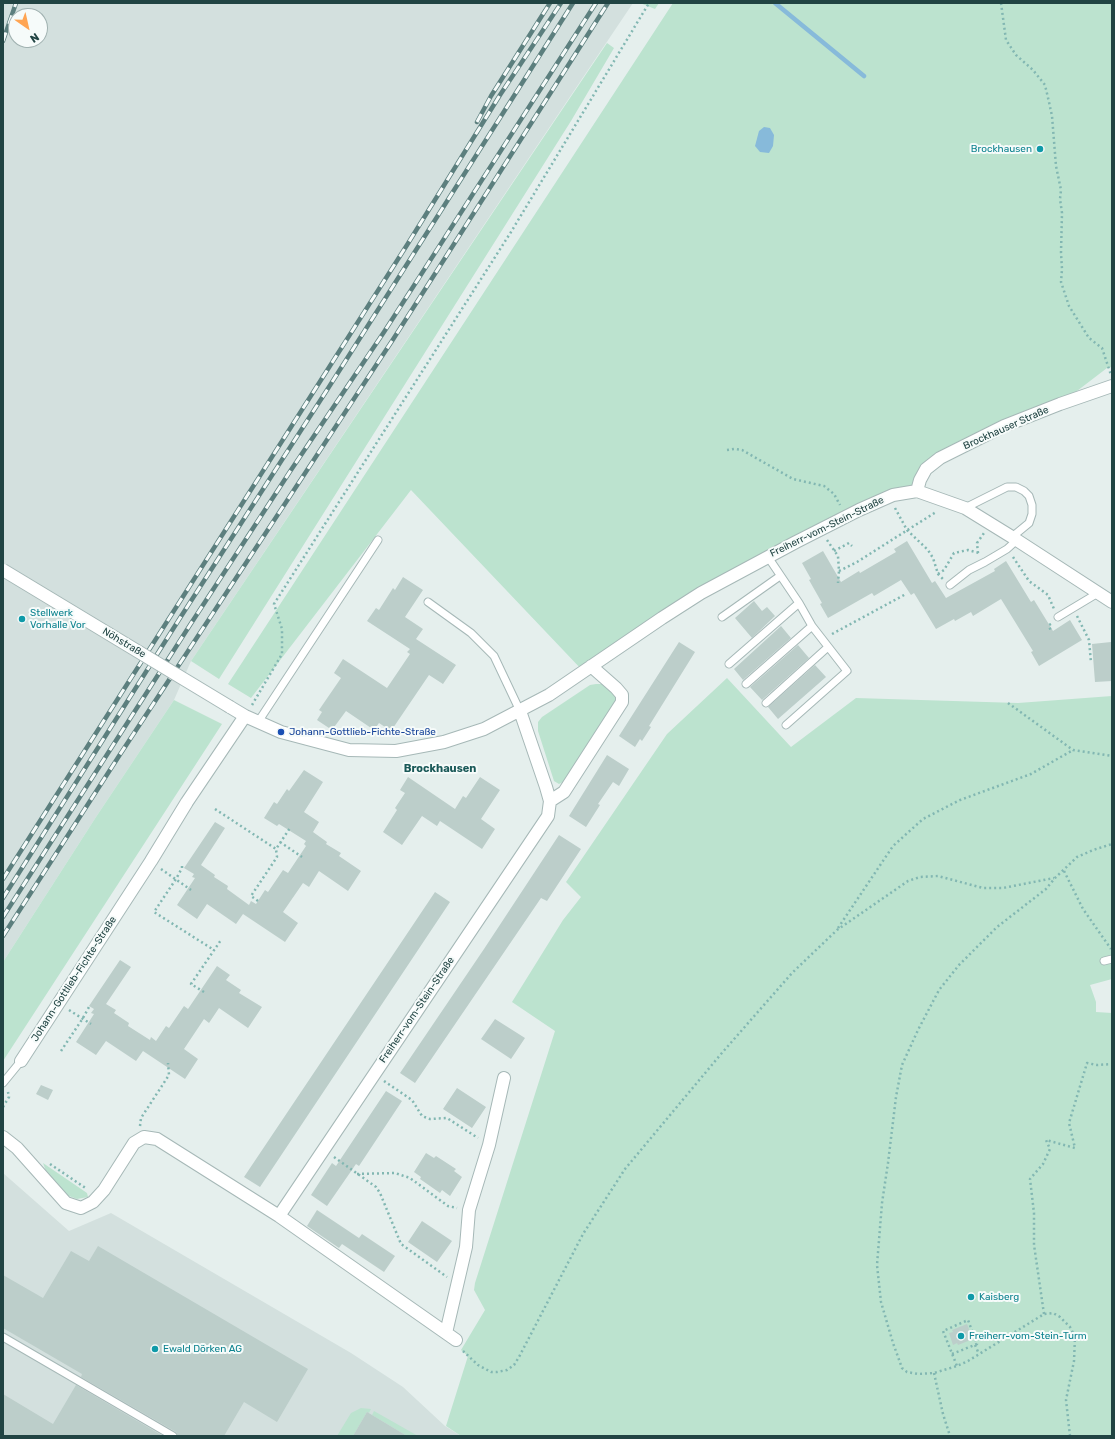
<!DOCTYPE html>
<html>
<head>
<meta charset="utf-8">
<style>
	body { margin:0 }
	#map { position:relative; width:1115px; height:1439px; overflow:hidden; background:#e5efed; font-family:Rubik,sans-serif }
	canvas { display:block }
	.frame { position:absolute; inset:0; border:4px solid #214443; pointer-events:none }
	.north { position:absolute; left:8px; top:8px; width:40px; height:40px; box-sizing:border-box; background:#f6fbfa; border:1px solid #a1b2b1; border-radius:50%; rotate:146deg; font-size:11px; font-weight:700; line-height:16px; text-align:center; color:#214443 }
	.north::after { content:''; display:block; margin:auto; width:14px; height:18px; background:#ffa553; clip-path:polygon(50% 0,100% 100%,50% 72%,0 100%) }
</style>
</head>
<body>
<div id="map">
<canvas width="1115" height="1439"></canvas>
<div class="frame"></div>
<div class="north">N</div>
</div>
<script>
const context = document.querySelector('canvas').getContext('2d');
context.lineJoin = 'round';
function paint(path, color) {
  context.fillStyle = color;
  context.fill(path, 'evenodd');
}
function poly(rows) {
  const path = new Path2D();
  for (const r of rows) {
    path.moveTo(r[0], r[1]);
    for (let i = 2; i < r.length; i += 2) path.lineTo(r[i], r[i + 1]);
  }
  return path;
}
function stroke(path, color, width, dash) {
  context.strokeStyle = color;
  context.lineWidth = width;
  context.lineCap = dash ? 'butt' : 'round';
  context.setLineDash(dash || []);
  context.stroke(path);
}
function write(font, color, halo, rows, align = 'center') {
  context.font = font + ' Rubik,sans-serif';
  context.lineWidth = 4;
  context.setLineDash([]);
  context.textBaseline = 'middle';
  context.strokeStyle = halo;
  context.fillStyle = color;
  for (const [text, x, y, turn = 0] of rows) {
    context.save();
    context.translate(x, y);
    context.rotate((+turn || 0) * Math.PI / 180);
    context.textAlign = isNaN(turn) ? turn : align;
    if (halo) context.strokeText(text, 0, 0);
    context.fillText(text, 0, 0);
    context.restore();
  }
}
paint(poly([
	[3,3,633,3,191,661,174,700,96,817,3,962],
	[16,16,40,16,40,40,16,40],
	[3,1173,69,1231,111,1213,351,1353,403,1387,445,1426,461,1436,3,1436]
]), '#d3e0de');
paint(poly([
	[640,3,659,3,655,9],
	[673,3,1112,3,1112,367,1107,368,1060,404,940,458,917,491,796,542,583,671,411,490,251,698,228,684],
	[607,43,614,48,571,121,219,679,191,661],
	[727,678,791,747,856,698,1018,703,1112,696,1112,979,1090,985,1096,1002,1096,1012,1112,1013,1112,1436,461,1436,446,1426,468,1356,461,1350,485,1310,474,1290,475,1283,555,1031,512,1002,563,920,581,897,566,882,667,734],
	[596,684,603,684,612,692,615,696,616,702,565,781,559,784,554,781,538,731,538,722,542,717,590,685],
	[174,700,222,724,3,1061,3,962,96,817],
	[43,1163,87,1193,88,1197,77,1199,66,1195,54,1182,46,1171],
	[361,1408,371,1409,369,1413,367,1412,353,1436,337,1436,351,1413],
	[374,1411,418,1436,407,1436,372,1415]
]), '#bce3cf');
paint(poly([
	[764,127,770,128,774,135,773,146,769,153,760,152,755,146,759,131]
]), '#87bada');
stroke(poly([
	[775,3,864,76]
]), '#87bada', 4.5);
paint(poly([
	[907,541,932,583,935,581,946,598,995,571,994,569,1006,561,1031,602,1034,600,1053,631,1070,620,1082,640,1039,666,1031,652,1033,651,1001,599,973,616,971,612,955,621,954,619,936,629,914,593,911,595,901,580,874,596,872,593,828,618,820,604,822,603,809,580,811,579,802,563,823,551,841,582,859,571,860,573,896,552,894,549],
	[403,577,423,590,405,617,423,629,416,639,456,665,443,684,429,675,391,731,379,723,374,730,346,711,332,730,317,720,322,712,319,710,341,678,334,673,343,659,387,688,410,654,407,652,410,649,367,621,376,608,379,610,393,588,395,590],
	[754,601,762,611,767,607,775,616,752,638,735,618],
	[781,626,791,638,743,680,734,669],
	[679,642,695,652,649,726,651,727,642,741,640,739,635,747,619,736],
	[1111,642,1112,681,1095,682,1092,644],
	[798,645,809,658,762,700,750,687],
	[815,665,826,677,778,719,768,707],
	[607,755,629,769,619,786,613,782,598,804,600,805,586,827,569,816],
	[304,770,323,782,304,812,319,822,313,832,327,842,326,844,341,853,339,856,361,871,348,891,319,871,309,887,303,883,283,912,298,923,285,942,243,914,236,924,207,904,197,919,177,905,195,878,192,877,194,874,184,868,215,822,225,828,201,865,215,875,214,877,228,886,227,889,249,905,251,901,256,904,265,890,268,892,283,870,288,873,306,846,304,844,306,841,279,824,277,826,264,818,274,802,277,804,287,789,289,791],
	[408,777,455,809,463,796,466,798,480,777,500,790,481,819,495,829,482,849,440,821,437,826,422,816,402,845,383,832,397,810,395,808,405,793,400,790],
	[559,835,581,849,547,901,541,898,415,1083,400,1073,484,949],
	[435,892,450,902,260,1187,244,1177],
	[120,960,131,967,106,1004,116,1010,114,1013,129,1023,128,1026,150,1040,151,1037,156,1041,166,1026,169,1028,184,1006,188,1009,217,966,230,975,226,980,241,990,239,993,262,1007,248,1028,219,1008,209,1023,204,1019,184,1049,198,1059,185,1079,143,1051,136,1061,106,1041,96,1055,76,1042,94,1014,91,1013,94,1009,89,1006],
	[495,1019,525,1038,511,1059,481,1039],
	[41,1085,53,1090,48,1100,36,1094],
	[457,1088,486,1107,472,1128,443,1109],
	[386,1091,402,1101,359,1166,356,1164,327,1206,311,1195,332,1163,336,1166],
	[426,1153,434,1158,436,1156,456,1169,454,1171,462,1177,450,1196,442,1190,440,1193,420,1179,421,1177,414,1172],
	[317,1210,359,1238,362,1234,395,1256,384,1272,342,1244,339,1248,307,1226],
	[422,1221,452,1241,437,1262,408,1242],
	[98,1246,308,1369,277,1422,244,1402,224,1436,178,1436,176,1432,81,1377,82,1374,3,1328,3,1275,43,1298,71,1251,89,1261],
	[967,1324,973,1339,958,1345,957,1343,953,1345,949,1333,953,1332,952,1330],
	[76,1385,163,1436,3,1436,3,1394,53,1424],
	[367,1412,407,1436,353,1436]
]), '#bcceca');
const service = poly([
	[965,508,1007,487,1016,487,1024,491,1029,496,1032,505,1032,514,1029,523,1012,537],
	[768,557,799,603,812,626,847,671,786,725],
	[950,585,969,570,985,562,1007,549,1017,540],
	[428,602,471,633,494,656,520,711],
	[722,617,780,576],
	[1058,617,1098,593],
	[729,664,799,603],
	[746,684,812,626],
	[766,703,828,647],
	[258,722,378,540],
	[1104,961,1112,959],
	[3,1083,21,1061],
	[3,1337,173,1436]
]);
const minor = poly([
	[917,491,920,480,926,469,940,458,1004,426,1060,404,1112,386],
	[230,707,245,716,281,732,349,750,396,751,444,742,484,729,549,695,662,618,701,593,796,542,859,510,893,495,917,491,965,508,1012,537,1112,602],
	[550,801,564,792,622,702,622,695,616,688,591,666],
	[21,1061,151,861,187,802,245,716],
	[3,1137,17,1148,66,1203,81,1208,93,1202,104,1190,134,1143,144,1137,157,1139,279,1216,456,1340],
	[279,1216,548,816,550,801,546,787,520,711],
	[446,1333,466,1247,469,1210,489,1145,504,1078]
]);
stroke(service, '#a6b8b7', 9);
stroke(minor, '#a6b8b7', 14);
stroke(poly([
	[1001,3,1006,40,1016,55,1033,70,1045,85,1049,102,1052,116,1056,166,1061,190,1060,199,1062,213,1061,253,1062,269,1061,282,1069,306,1089,338,1102,348,1111,375],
	[727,450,734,449,742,450,793,479,824,486,834,494,840,505],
	[895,508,907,530,928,550,933,558,938,574,943,579],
	[827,540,838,556,839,571,838,583],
	[834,551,849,543,852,546],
	[978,553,977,543,984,533],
	[1013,557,1029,581,1048,595,1054,609],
	[839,571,857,562,936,512],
	[938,574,944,570,954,553,968,550,979,553],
	[1077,616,1089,640,1091,663],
	[1051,624,1049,625,1051,632],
	[832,634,906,594],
	[1008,703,1073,750,1112,756],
	[252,705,282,654,282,629,274,604,511,232,649,3],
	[215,809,276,849,290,828],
	[280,842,302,857],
	[182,866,182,868,176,879,154,912,214,950],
	[161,869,191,890],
	[1064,871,1083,909,1111,949],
	[258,901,251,896,277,857,276,849],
	[838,928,893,846,923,819,960,800,1031,774,1073,750],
	[204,992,191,984,221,940],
	[69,1010,91,1024],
	[61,1051,83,1018,89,1007,88,1005],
	[384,1081,412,1100,422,1116,430,1119,447,1118,478,1138],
	[3,1107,9,1097,8,1092],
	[140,1126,141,1118,169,1075,168,1063],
	[334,1157,376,1187,380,1193,401,1244,447,1277],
	[50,1164,87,1189],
	[357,1174,395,1173,410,1178,448,1206,457,1208],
	[1044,1314,1034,1245,1034,1213,1030,1179,1043,1164,1050,1149,1046,1140,1075,1148,1069,1123,1087,1063,1097,1065,1112,1064],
	[975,1345,979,1354],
	[463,1351,478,1365,491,1372,497,1372,507,1370,514,1365,519,1357,583,1234,625,1169,721,1054,792,973,837,930,908,881,920,877,938,876,983,888,1003,888,1054,878],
	[952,1354,977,1344,968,1320,943,1331,957,1366],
	[934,1373,943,1414,950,1436],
	[1070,1436,1066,1400,1074,1361,1075,1337,1070,1327,1060,1317,1053,1313,1044,1314,968,1361,957,1366,934,1373,918,1374,907,1372,902,1368,893,1343,881,1302,877,1265,882,1203,888,1163,896,1097,902,1065,918,1030,939,990,959,965,997,927,1046,889,1055,878,1077,857,1093,850,1112,844]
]), '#82b7b2', 2.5, [2, 3]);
stroke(service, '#fff', 7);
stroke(minor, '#fff', 12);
const rail = poly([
	[3,41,16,3],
	[477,122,491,96,550,3],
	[3,879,407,245,500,95,561,3],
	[3,898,180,618,327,390,573,3],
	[3,917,190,625,291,470,384,332,596,3],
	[3,936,119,756,392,341,608,3]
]);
stroke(rail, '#5c7f7e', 4.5);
stroke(rail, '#f6fbfa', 3, [9]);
const minorBridge = poly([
	[3,570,230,707]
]);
stroke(minorBridge, '#a6b8b7', 14, []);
stroke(minorBridge, '#fff', 12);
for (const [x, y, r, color] of [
	[1040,149,4,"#0f9aa8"],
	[22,619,4,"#0f9aa8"],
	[281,732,4,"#1a4fb4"],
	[971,1297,4,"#0f9aa8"],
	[961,1336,4,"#0f9aa8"],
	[155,1349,4,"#0f9aa8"]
]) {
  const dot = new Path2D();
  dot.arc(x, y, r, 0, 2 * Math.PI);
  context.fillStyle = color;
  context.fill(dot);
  stroke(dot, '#f6fbfa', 1.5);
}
write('10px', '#0d838f', '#f6fbfa', [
	["Brockhausen",1032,149,"right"],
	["Stellwerk",30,613],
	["Vorhalle Vor",30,625],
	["Kaisberg",979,1297],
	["Freiherr-vom-Stein-Turm",969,1336],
	["Ewald Dörken AG",163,1349]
], 'left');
write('10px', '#214443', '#f6fbfa', [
	["Brockhauser Straße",1006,428,-24],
	["Freiherr-vom-Stein-Straße",827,527,-26],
	["Nöhstraße",124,643,31],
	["Johann-Gottlieb-Fichte-Straße",74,979,-57],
	["Freiherr-vom-Stein-Straße",417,1010,-56]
]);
write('10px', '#164399', '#f6fbfa', [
	["Johann-Gottlieb-Fichte-Straße",289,732]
], 'left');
write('bold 11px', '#1a5958', '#f6fbfa', [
	["Brockhausen",440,769]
]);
</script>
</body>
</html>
